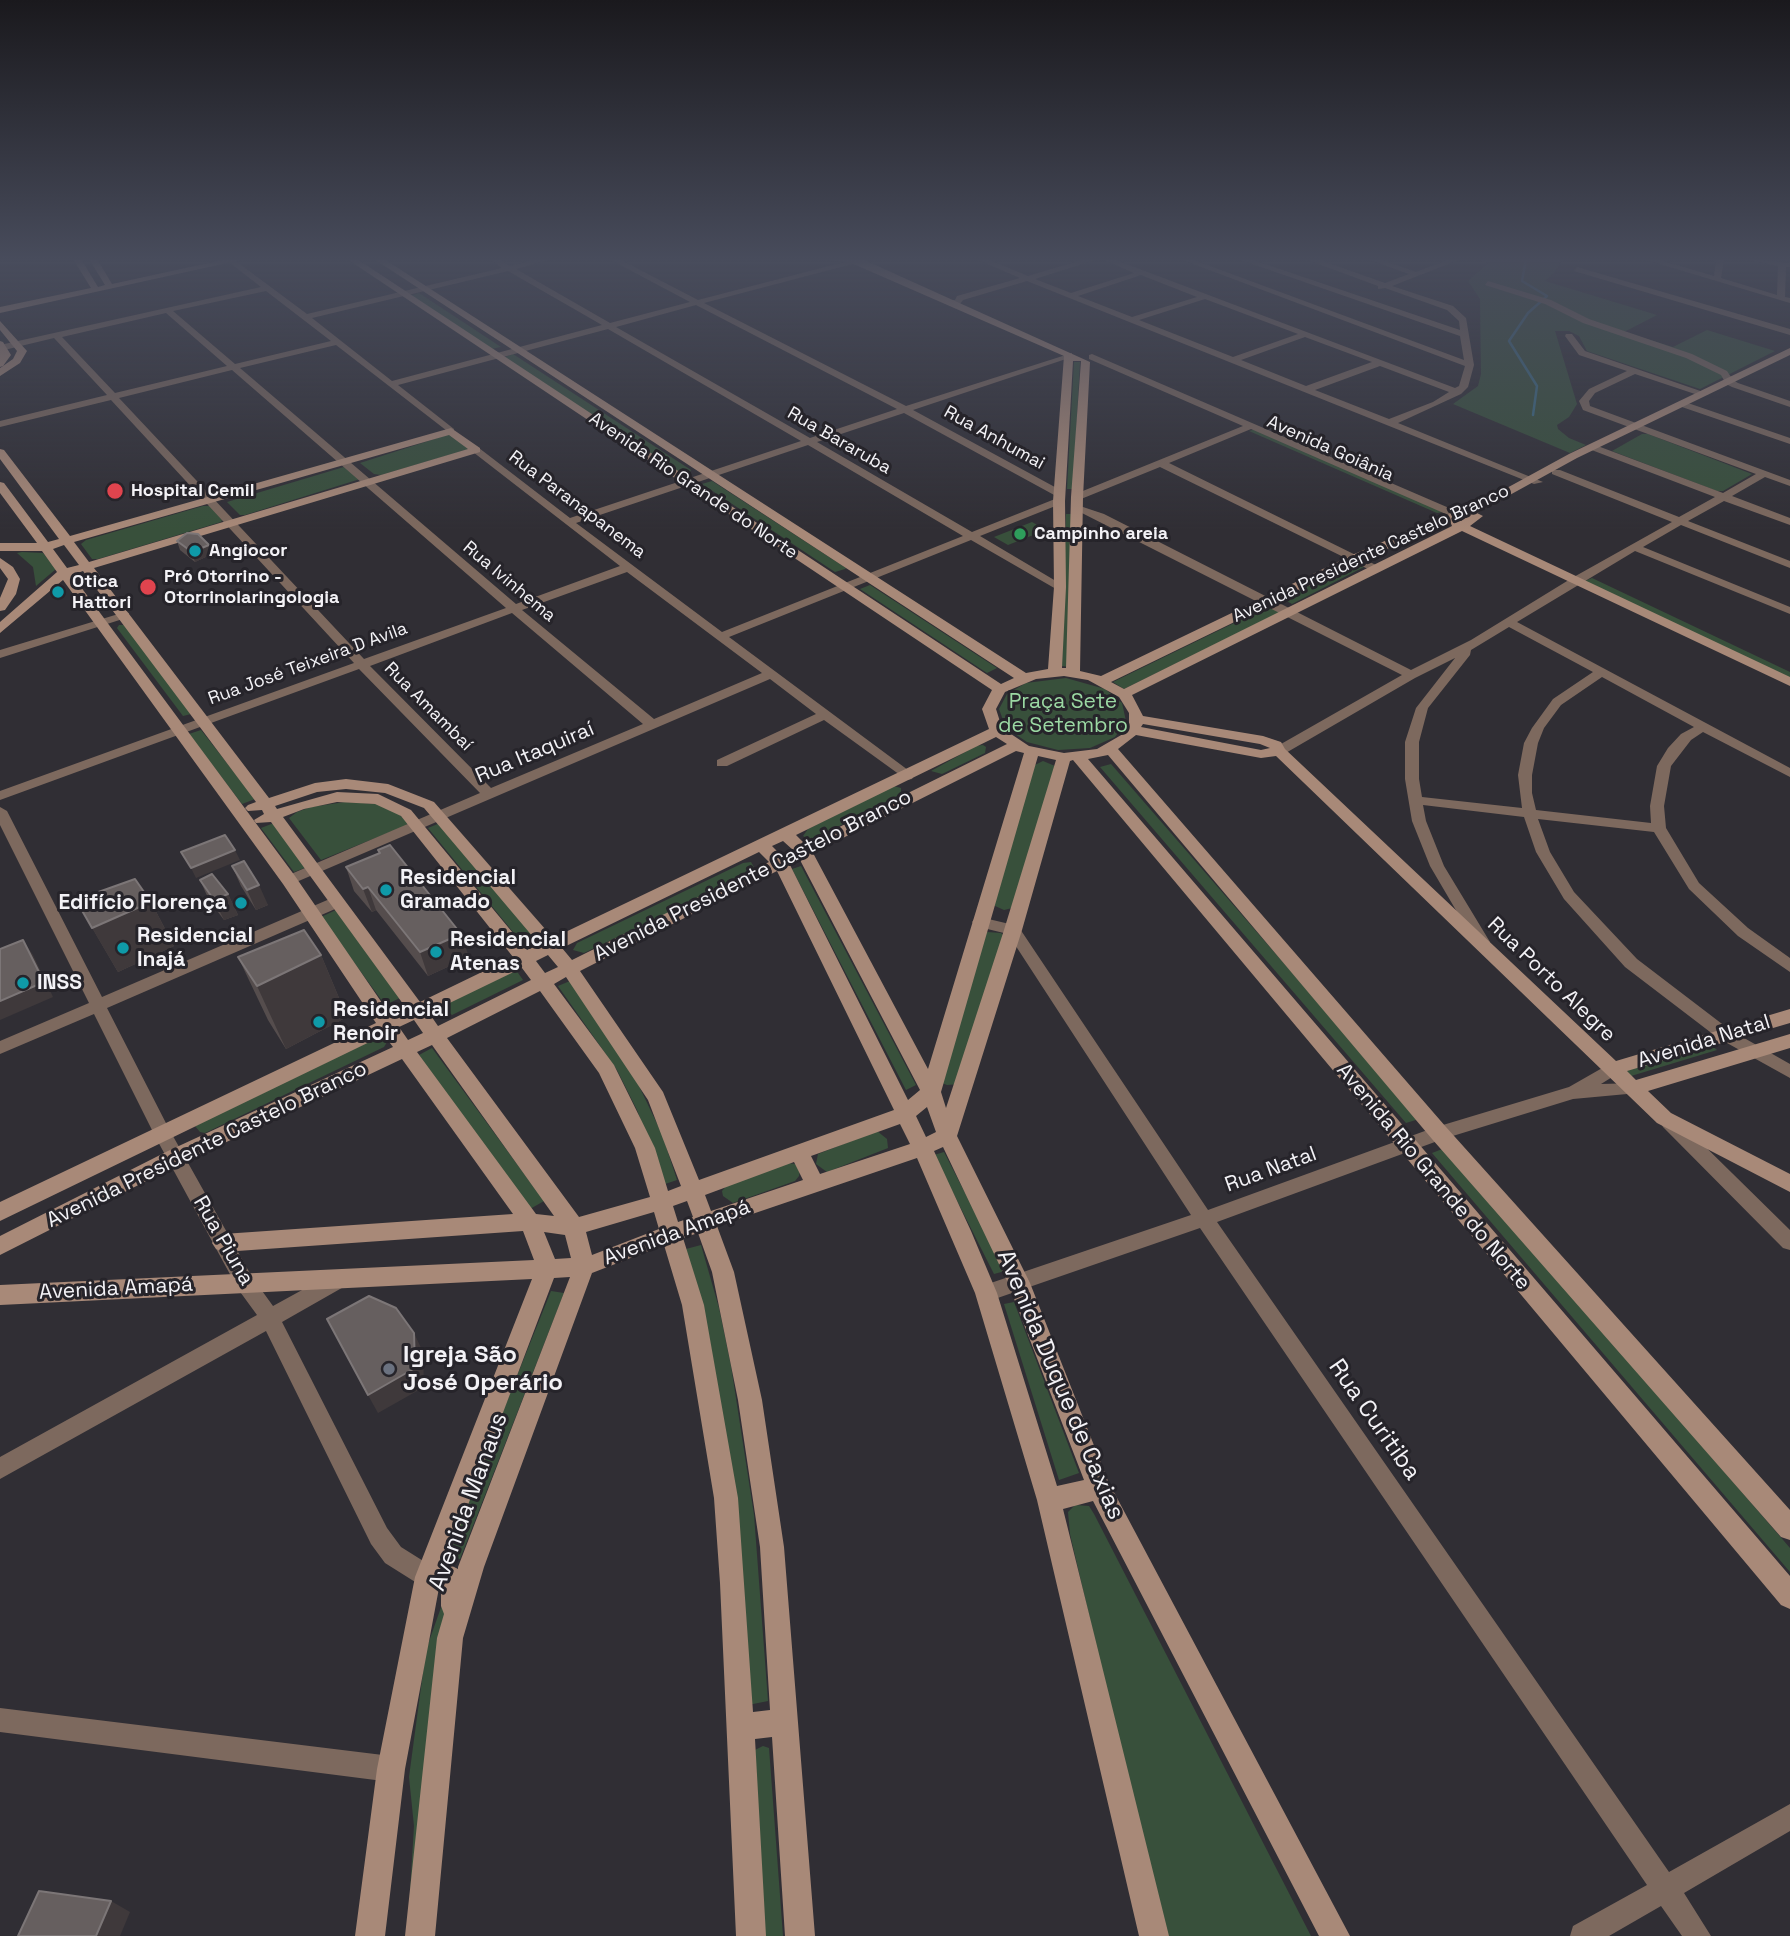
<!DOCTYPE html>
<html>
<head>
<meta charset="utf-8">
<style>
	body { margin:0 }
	canvas { display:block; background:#302e34 }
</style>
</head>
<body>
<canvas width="1790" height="1936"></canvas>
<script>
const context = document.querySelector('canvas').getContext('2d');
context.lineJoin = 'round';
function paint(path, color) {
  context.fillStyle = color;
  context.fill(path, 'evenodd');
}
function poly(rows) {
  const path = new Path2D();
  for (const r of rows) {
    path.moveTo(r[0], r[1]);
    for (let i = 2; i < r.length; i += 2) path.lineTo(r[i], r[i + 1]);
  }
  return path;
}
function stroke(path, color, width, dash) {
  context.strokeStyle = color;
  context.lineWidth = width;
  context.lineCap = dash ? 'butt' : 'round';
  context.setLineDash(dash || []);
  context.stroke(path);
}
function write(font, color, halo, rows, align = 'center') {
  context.font = font + ' "Space Grotesk",sans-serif';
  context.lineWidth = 6;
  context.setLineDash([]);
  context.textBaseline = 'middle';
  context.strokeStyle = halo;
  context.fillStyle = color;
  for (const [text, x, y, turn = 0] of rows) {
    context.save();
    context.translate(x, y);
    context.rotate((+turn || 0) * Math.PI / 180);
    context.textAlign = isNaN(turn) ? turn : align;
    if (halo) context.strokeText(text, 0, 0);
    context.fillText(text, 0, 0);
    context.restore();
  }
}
paint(poly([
	[1478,259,1562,259,1555,272,1545,281,1657,315,1624,332,1673,347,1707,330,1775,351,1700,389,1587,351,1579,336,1569,331,1555,331,1577,404,1569,417,1557,425,1558,429,1569,438,1586,445,1570,453,1453,404,1478,386,1481,374,1480,299,1468,281,1488,263],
	[419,293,501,347,491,349,409,296],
	[513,354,691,470,690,472,680,474,505,357],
	[1074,362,1080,362,1073,489,1067,489],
	[1256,429,1443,512,1437,513,1249,431],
	[1642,434,1648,434,1752,474,1723,491,1717,491,1612,451],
	[447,435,453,435,469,449,381,475,374,474,360,463],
	[344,467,360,479,245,515,240,515,227,502],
	[712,481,846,568,845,569,835,572,702,484],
	[203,506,210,506,222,520,221,522,98,559,92,559,81,544,86,540],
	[1066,514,1072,514,1069,667,1062,666],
	[1032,522,1046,530,1008,545,994,537],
	[22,552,43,553,56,569,36,586,33,567,17,553],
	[1355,563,1364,567,1292,604,1283,599],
	[1592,578,1790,672,1790,679,1585,581],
	[870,585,997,668,987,673,860,589],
	[1269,606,1281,612,1124,689,1113,682],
	[119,625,125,625,191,714,183,716,117,628],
	[1066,678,1105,689,1122,703,1126,721,1115,737,1090,748,1058,750,1027,742,1006,728,999,709,1007,694,1026,683],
	[201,730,255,799,242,804,189,734],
	[983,745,986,747,985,753,942,774,931,771,976,746],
	[1043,761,1055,766,1012,908,1004,910,993,905,1035,765],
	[1111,764,1419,1119,1406,1123,1100,767],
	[893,786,901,788,901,794,818,837,808,839,803,836,808,829],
	[345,802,377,804,396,811,408,823,405,826,321,860,289,818,297,812,311,807],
	[274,823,307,867,294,872,261,828],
	[440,823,535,937,522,943,428,828],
	[751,862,755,869,751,873,584,953,573,950,577,943,743,863],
	[801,866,916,1085,906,1090,792,869],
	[336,910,400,998,385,1005,321,917],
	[987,932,1001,933,1005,937,960,1084,947,1085,942,1083,982,936],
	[516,970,523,980,452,1015,443,1008,444,1005],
	[570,981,638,1084,662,1134,677,1180,665,1184,637,1110,617,1070,558,986],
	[380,1036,387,1042,384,1047,205,1133,200,1132,195,1126],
	[1709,1043,1717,1050,1631,1076,1625,1069],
	[432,1048,544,1201,530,1209,419,1055],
	[877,1131,887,1139,888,1148,827,1172,816,1164,818,1154],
	[1445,1148,1790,1548,1790,1572,1432,1153],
	[944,1152,1005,1271,994,1274,934,1155],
	[788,1163,795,1164,800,1170,799,1176,795,1181,733,1203,723,1196,722,1191,728,1184],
	[701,1245,719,1308,731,1366,754,1515,768,1701,748,1705,730,1460,709,1336,686,1249],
	[551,1291,564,1293,460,1559,445,1556],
	[1014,1302,1079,1473,1059,1480,1004,1304],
	[1075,1505,1089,1506,1094,1514,1311,1936,1164,1936,1070,1534,1068,1512],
	[445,1596,449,1602,409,1908,414,1826,409,1777,426,1650],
	[763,1746,769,1748,783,1936,765,1936,755,1750]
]), '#38503b');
stroke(poly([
	[1526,259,1522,281,1547,296,1528,313,1509,341,1537,386,1533,415]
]), '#3c6d86', 2.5);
paint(poly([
	[225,259,233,259,307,314,502,268,490,259,499,259,510,266,537,259,551,259,516,269,610,323,690,302,609,259,619,259,698,300,856,259,856,263,704,303,906,406,1072,353,1072,357,913,410,1064,492,1064,496,1056,496,904,413,817,442,972,532,1055,499,1063,499,1063,503,980,536,1066,587,1056,589,971,540,729,637,912,773,914,776,912,779,907,780,824,720,727,766,717,766,717,760,816,714,770,679,294,883,284,883,282,880,284,877,480,793,359,669,0,800,0,791,354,663,111,400,0,427,0,421,107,395,54,338,0,351,0,345,261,287,225,259],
	[508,271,602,325,392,381,312,318,508,271],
	[266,291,331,341,235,364,173,311,266,291],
	[696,305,897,409,810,438,616,327,696,305],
	[166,313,227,366,115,393,62,337,166,313],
	[608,329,801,441,570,518,479,448,473,448,473,452,620,566,516,604,240,368,336,345,451,434,454,433,454,429,398,385,608,329],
	[232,370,506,608,364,659,119,398,232,370],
	[808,445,963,536,722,632,576,523,808,445],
	[627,572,762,673,654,719,522,610,627,572],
	[512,613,643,724,491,788,370,666,512,613],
	[976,259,987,259,1028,276,1085,259,1098,259,1035,279,1071,293,1134,273,1102,259,1113,259,1455,388,1459,386,1465,366,1180,259,1191,259,1464,360,1460,336,1238,259,1250,259,1460,330,1459,321,1447,310,1385,288,1378,289,1378,286,1305,259,1317,259,1385,283,1409,274,1367,259,1379,259,1416,272,1450,259,1461,259,1392,286,1453,306,1466,318,1474,365,1468,387,1461,394,1398,423,1543,482,1534,484,1027,281,963,300,960,304,945,304,945,300,955,300,957,296,1020,278,976,259],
	[1141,275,1197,297,1132,317,1078,296,1141,275],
	[1205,299,1298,334,1233,357,1139,320,1205,299],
	[1305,337,1372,362,1306,386,1241,360,1305,337],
	[1380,366,1449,392,1433,402,1389,419,1315,390,1380,366],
	[1643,259,1656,259,1714,276,1716,259,1724,259,1721,278,1777,295,1778,266,1745,259,1790,263,1790,267,1786,267,1785,297,1790,298,1790,303,1643,259],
	[1577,267,1790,329,1790,335,1574,271,1577,267],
	[1488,281,1551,300,1589,319,1692,354,1727,371,1733,380,1738,383,1790,401,1790,407,1732,387,1726,384,1721,375,1686,358,1583,323,1545,304,1485,285,1488,281],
	[1566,334,1572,334,1585,351,1709,394,1701,396,1635,374,1595,393,1589,401,1590,406,1790,480,1790,486,1765,477,1732,496,1790,518,1790,525,1724,501,1688,521,1790,561,1790,568,1681,525,1643,547,1790,607,1790,614,1635,551,1517,622,1790,768,1790,777,1703,732,1691,740,1671,766,1664,806,1666,828,1699,883,1748,928,1790,958,1790,972,1738,936,1689,889,1654,832,1538,819,1550,852,1574,892,1637,959,1730,1030,1790,1064,1790,1078,1718,1038,1625,967,1564,899,1536,852,1524,817,1423,805,1426,821,1444,866,1490,942,1482,947,1477,946,1430,866,1412,821,1405,779,1405,742,1416,708,1455,658,1415,678,1284,754,1274,754,1274,748,1402,675,1072,508,1077,505,1104,514,1411,670,1471,640,1572,578,1672,522,1552,474,1552,470,1560,470,1679,517,1715,497,1589,449,1589,445,1595,445,1723,493,1756,474,1583,410,1579,401,1589,389,1627,371,1579,355,1565,336,1566,334],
	[1509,627,1593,672,1553,699,1532,728,1524,743,1518,775,1522,808,1422,797,1419,779,1419,742,1428,708,1470,655,1471,650,1509,627],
	[1602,677,1694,727,1681,734,1668,748,1657,766,1650,806,1651,823,1536,810,1532,793,1532,775,1538,743,1544,728,1561,705,1602,677],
	[1092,354,1463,514,1464,516,1455,518,1251,429,1169,463,1378,566,1378,570,1370,570,1160,467,1081,499,1073,499,1073,495,1243,426,1089,359,1089,355,1092,354],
	[1679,402,1685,402,1790,438,1790,444,1679,406,1679,402],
	[125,612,129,613,129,617,0,658,0,650,125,612],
	[0,807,7,811,102,997,332,898,342,898,344,902,342,906,107,1008,169,1129,252,1277,273,1306,333,1273,340,1271,347,1273,350,1279,347,1285,282,1322,387,1528,401,1547,436,1569,439,1577,436,1585,428,1588,420,1585,385,1563,371,1544,266,1331,0,1479,0,1457,257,1315,238,1289,156,1138,94,1014,0,1054,0,1041,89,1003,0,825,0,807],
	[980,917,1018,926,1208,1210,1433,1128,1569,1087,1611,1063,1617,1064,1619,1069,1617,1074,1601,1084,1638,1083,1641,1088,1638,1093,1573,1099,1443,1139,1217,1222,1669,1872,1790,1804,1790,1831,1684,1893,1711,1936,1682,1936,1661,1906,1609,1936,1570,1936,1573,1926,1647,1885,1200,1228,986,1302,979,1299,976,1293,979,1287,1191,1215,1008,934,975,926,972,922,975,918,980,917],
	[1669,1115,1675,1117,1790,1230,1790,1250,1783,1248,1663,1127,1660,1122,1663,1117,1669,1115],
	[0,1708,391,1756,400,1760,404,1769,400,1778,391,1782,0,1732,0,1708]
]), '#7d695e');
paint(poly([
	[73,259,81,259,98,287,105,285,89,259,97,259,112,284,227,259,245,259,0,313,0,307,91,288,73,259],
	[347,259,357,259,1001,684,1014,678,374,259,384,259,1026,673,1048,669,1054,587,1053,501,1064,356,849,262,816,259,862,259,1090,362,1083,497,1080,671,1101,676,1352,555,1441,517,1472,507,1569,454,1790,348,1790,355,1577,458,1477,513,1483,516,1470,526,1790,677,1790,686,1462,531,1132,695,1143,716,1263,736,1281,742,1285,749,1616,1061,1790,1009,1790,1023,1627,1071,1636,1080,1790,1034,1790,1048,1648,1091,1671,1113,1790,1174,1790,1192,1657,1123,1276,756,1261,758,1136,735,1118,749,1446,1127,1790,1510,1790,1540,1781,1537,1432,1139,1108,755,1088,759,1790,1576,1790,1609,1781,1605,1073,760,1070,761,1022,930,957,1136,1030,1283,1108,1481,1350,1936,1319,1936,1093,1501,1063,1509,1169,1936,1139,1936,1037,1500,975,1293,917,1158,717,1226,734,1272,762,1400,784,1547,815,1936,785,1936,772,1737,755,1739,766,1936,736,1936,720,1583,714,1498,682,1305,664,1245,592,1273,484,1567,463,1638,435,1936,405,1936,437,1638,444,1614,441,1606,441,1588,439,1588,405,1769,385,1936,355,1936,377,1769,415,1577,532,1279,0,1305,0,1285,534,1260,523,1231,223,1252,216,1249,212,1243,216,1237,223,1234,513,1214,402,1059,182,1163,0,1255,0,1236,168,1151,393,1047,384,1035,0,1221,0,1202,376,1023,283,884,63,580,0,633,0,622,57,572,42,551,0,551,0,543,37,543,0,493,0,482,4,483,48,542,59,539,0,459,0,449,4,450,70,536,451,428,480,448,480,452,94,568,269,798,315,783,346,779,388,784,434,802,553,938,989,729,982,709,992,690,347,259],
	[1073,361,1081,361,1071,497,1066,668,1062,668,1066,587,1065,501,1073,361],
	[449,435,468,449,89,562,74,542,449,435],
	[1472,514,1461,521,1455,520,1472,514],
	[1450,521,1452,526,1124,689,1111,682,1360,561,1450,521],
	[64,545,79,565,67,568,53,549,64,545],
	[83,571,256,802,248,805,245,808,248,811,262,810,264,814,254,820,256,823,271,822,406,1008,391,1016,295,876,72,575,83,571],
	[1064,676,1088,680,1119,697,1129,713,1129,724,1123,734,1097,749,1064,753,1029,746,1002,728,996,709,1005,692,1036,679,1064,676],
	[1143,724,1260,744,1270,748,1261,750,1141,727,1143,724],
	[996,737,1007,744,805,844,796,835,996,737],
	[1016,751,1024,753,928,1069,813,853,1016,751],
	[1038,756,1056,760,1004,930,946,1108,941,1092,1038,756],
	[346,789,385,793,424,808,539,944,527,950,411,810,378,794,337,792,277,809,275,806,317,792,346,789],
	[337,802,375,804,401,816,513,957,420,1002,283,817,304,809,337,802],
	[783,841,793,850,782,856,772,846,783,841],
	[759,852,769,862,572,960,562,948,759,852],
	[800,860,920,1090,908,1100,790,865,800,860],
	[777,871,894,1110,699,1180,663,1092,580,971,777,871],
	[548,955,558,967,545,973,536,961,548,955],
	[522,968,531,980,438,1026,429,1013,522,968],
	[566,977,648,1100,681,1186,668,1191,655,1148,614,1065,554,984,566,977],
	[540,991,599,1073,635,1148,650,1197,579,1217,447,1038,540,991],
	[414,1020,423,1033,408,1040,399,1027,414,1020],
	[432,1045,554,1216,536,1214,417,1052,432,1045],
	[927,1107,936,1132,926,1137,916,1116,927,1107],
	[900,1124,910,1144,820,1174,811,1156,900,1124],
	[943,1147,1008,1283,1084,1480,1057,1486,997,1293,971,1231,934,1151,943,1147],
	[794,1162,803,1180,711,1211,705,1195,794,1162],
	[687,1201,693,1217,678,1222,673,1206,687,1201],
	[654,1212,659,1229,592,1255,586,1232,654,1212],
	[544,1232,565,1235,571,1258,555,1259,544,1232],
	[698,1233,712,1272,738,1400,760,1547,770,1710,753,1712,738,1498,704,1305,683,1238,698,1233],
	[570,1277,458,1567,458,1569,446,1563,554,1278,570,1277],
	[0,321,27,351,20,363,0,376,0,368,3,366,0,367,0,341,3,342,11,355,3,366,13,359,17,351,0,330,0,321],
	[0,558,13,567,20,579,16,594,5,610,0,611,0,598,8,579,0,568,0,558]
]), '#a88978');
paint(poly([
	[177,541,209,545,212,554,195,562,180,550],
	[378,850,469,957,428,976,376,910,372,912,354,891,346,867,379,853],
	[232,866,268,905,256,910,241,886],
	[200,880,228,894,238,915,224,920,209,900],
	[76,900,151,902,174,946,118,972],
	[321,955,347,1017,286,1049,268,1020,238,957]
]), '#554d4d');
paint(poly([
	[209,545,212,554,195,562,192,552],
	[235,850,240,860,196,878,191,868],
	[259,885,268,905,256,910,247,890],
	[368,887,376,910,372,912,363,889],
	[228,894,238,915,224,920,214,900],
	[151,902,174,946,118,972,92,928],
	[461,934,469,957,428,976,420,952],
	[23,940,33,955,53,997,0,1020,0,1001],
	[321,955,347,1017,286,1049,257,986],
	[414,1333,423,1352,424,1387,378,1413,368,1395],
	[111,1901,130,1912,120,1936,96,1936]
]), '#3f393b');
const building = poly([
	[187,533,198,534,209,545,192,552,177,541,187,533],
	[225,835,235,850,191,868,181,852,225,835],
	[390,845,461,934,420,952,368,887,363,889,346,867,380,853,378,850,390,845],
	[244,861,259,885,247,890,232,866,244,861],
	[212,874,228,894,214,900,200,880,212,874],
	[135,879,151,902,92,928,76,900,135,879],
	[304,930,321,955,257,986,238,957,304,930],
	[23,940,44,982,0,1001,0,949,23,940],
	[369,1296,396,1308,414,1333,415,1368,368,1395,327,1319,369,1296],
	[39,1891,111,1901,96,1936,18,1936,39,1891]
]);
paint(building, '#665f5f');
stroke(building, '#7c7677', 2);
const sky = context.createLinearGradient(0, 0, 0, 530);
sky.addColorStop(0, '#1a191d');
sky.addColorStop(0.49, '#484c5c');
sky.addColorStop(1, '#484c5c00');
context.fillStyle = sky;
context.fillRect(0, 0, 1790, 530);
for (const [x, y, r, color] of [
	[115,491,9,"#e0444e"],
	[1020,534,7,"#2e9e5b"],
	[195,551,7,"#0f9aa8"],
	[148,587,9,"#e0444e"],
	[58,592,7,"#0f9aa8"],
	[386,890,7,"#0f9aa8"],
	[241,903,7,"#0f9aa8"],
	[123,948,7,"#0f9aa8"],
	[436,952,7,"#0f9aa8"],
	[23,983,7,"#0f9aa8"],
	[319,1022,7,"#0f9aa8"],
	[389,1369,7,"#6b7280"]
]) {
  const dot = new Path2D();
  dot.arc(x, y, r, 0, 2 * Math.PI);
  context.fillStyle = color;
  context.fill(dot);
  stroke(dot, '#26242a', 2.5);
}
write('18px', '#f3f2f6', '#26242a', [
	["Rua Anhumai",994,438,29],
	["Rua Bararuba",839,441,30],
	["Avenida Goiânia",1330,449,24],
	["Avenida Rio Grande do Norte",693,486,34],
	["Rua Paranapanema",577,505,37],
	["Avenida Presidente Castelo Branco",1371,554,-25],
	["Rua Ivinhema",509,582,40],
	["Rua José Teixeira D Avila",308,664,-20],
	["Rua Amambaí",428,707,45]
]);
write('bold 18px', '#f3f2f6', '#26242a', [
	["Hospital Cemil",131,491],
	["Campinho areia",1034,534],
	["Angiocor",209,551],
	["Pró Otorrino -",164,577],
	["Otorrinolaringologia",164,598],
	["Otica",72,582],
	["Hattori",72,603]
], 'left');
write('21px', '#9bd8a3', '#26242a', [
	["Praça Sete",1063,702],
	["de Setembro",1063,726]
]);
write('21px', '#f3f2f6', '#26242a', [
	["Rua Itaquiraí",535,753,-23],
	["Avenida Presidente Castelo Branco",753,876,-27],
	["Rua Porto Alegre",1551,980,44],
	["Avenida Natal",1704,1042,-17],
	["Avenida Presidente Castelo Branco",207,1145,-26],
	["Rua Natal",1271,1170,-20],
	["Avenida Rio Grande do Norte",1433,1177,50],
	["Avenida Amapá",677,1233,-20],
	["Rua Piuna",223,1241,60],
	["Avenida Amapá",116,1289,-3]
]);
write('bold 21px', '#f3f2f6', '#26242a', [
	["Residencial",400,878],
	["Gramado",400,902],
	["Edifício Florença",227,903,"right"],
	["Residencial",137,936],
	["Inajá",137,960],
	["Residencial",450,940],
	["Atenas",450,964],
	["INSS",37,983],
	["Residencial",333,1010],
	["Renoir",333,1034]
], 'left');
write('bold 24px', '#f3f2f6', '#26242a', [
	["Igreja São",403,1355],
	["José Operário",403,1383]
], 'left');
write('24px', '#f3f2f6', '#26242a', [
	["Avenida Duque de Caxias",1060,1385,67],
	["Rua Curitiba",1374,1420,55],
	["Avenida Manaus",469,1502,-70]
]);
</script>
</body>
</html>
